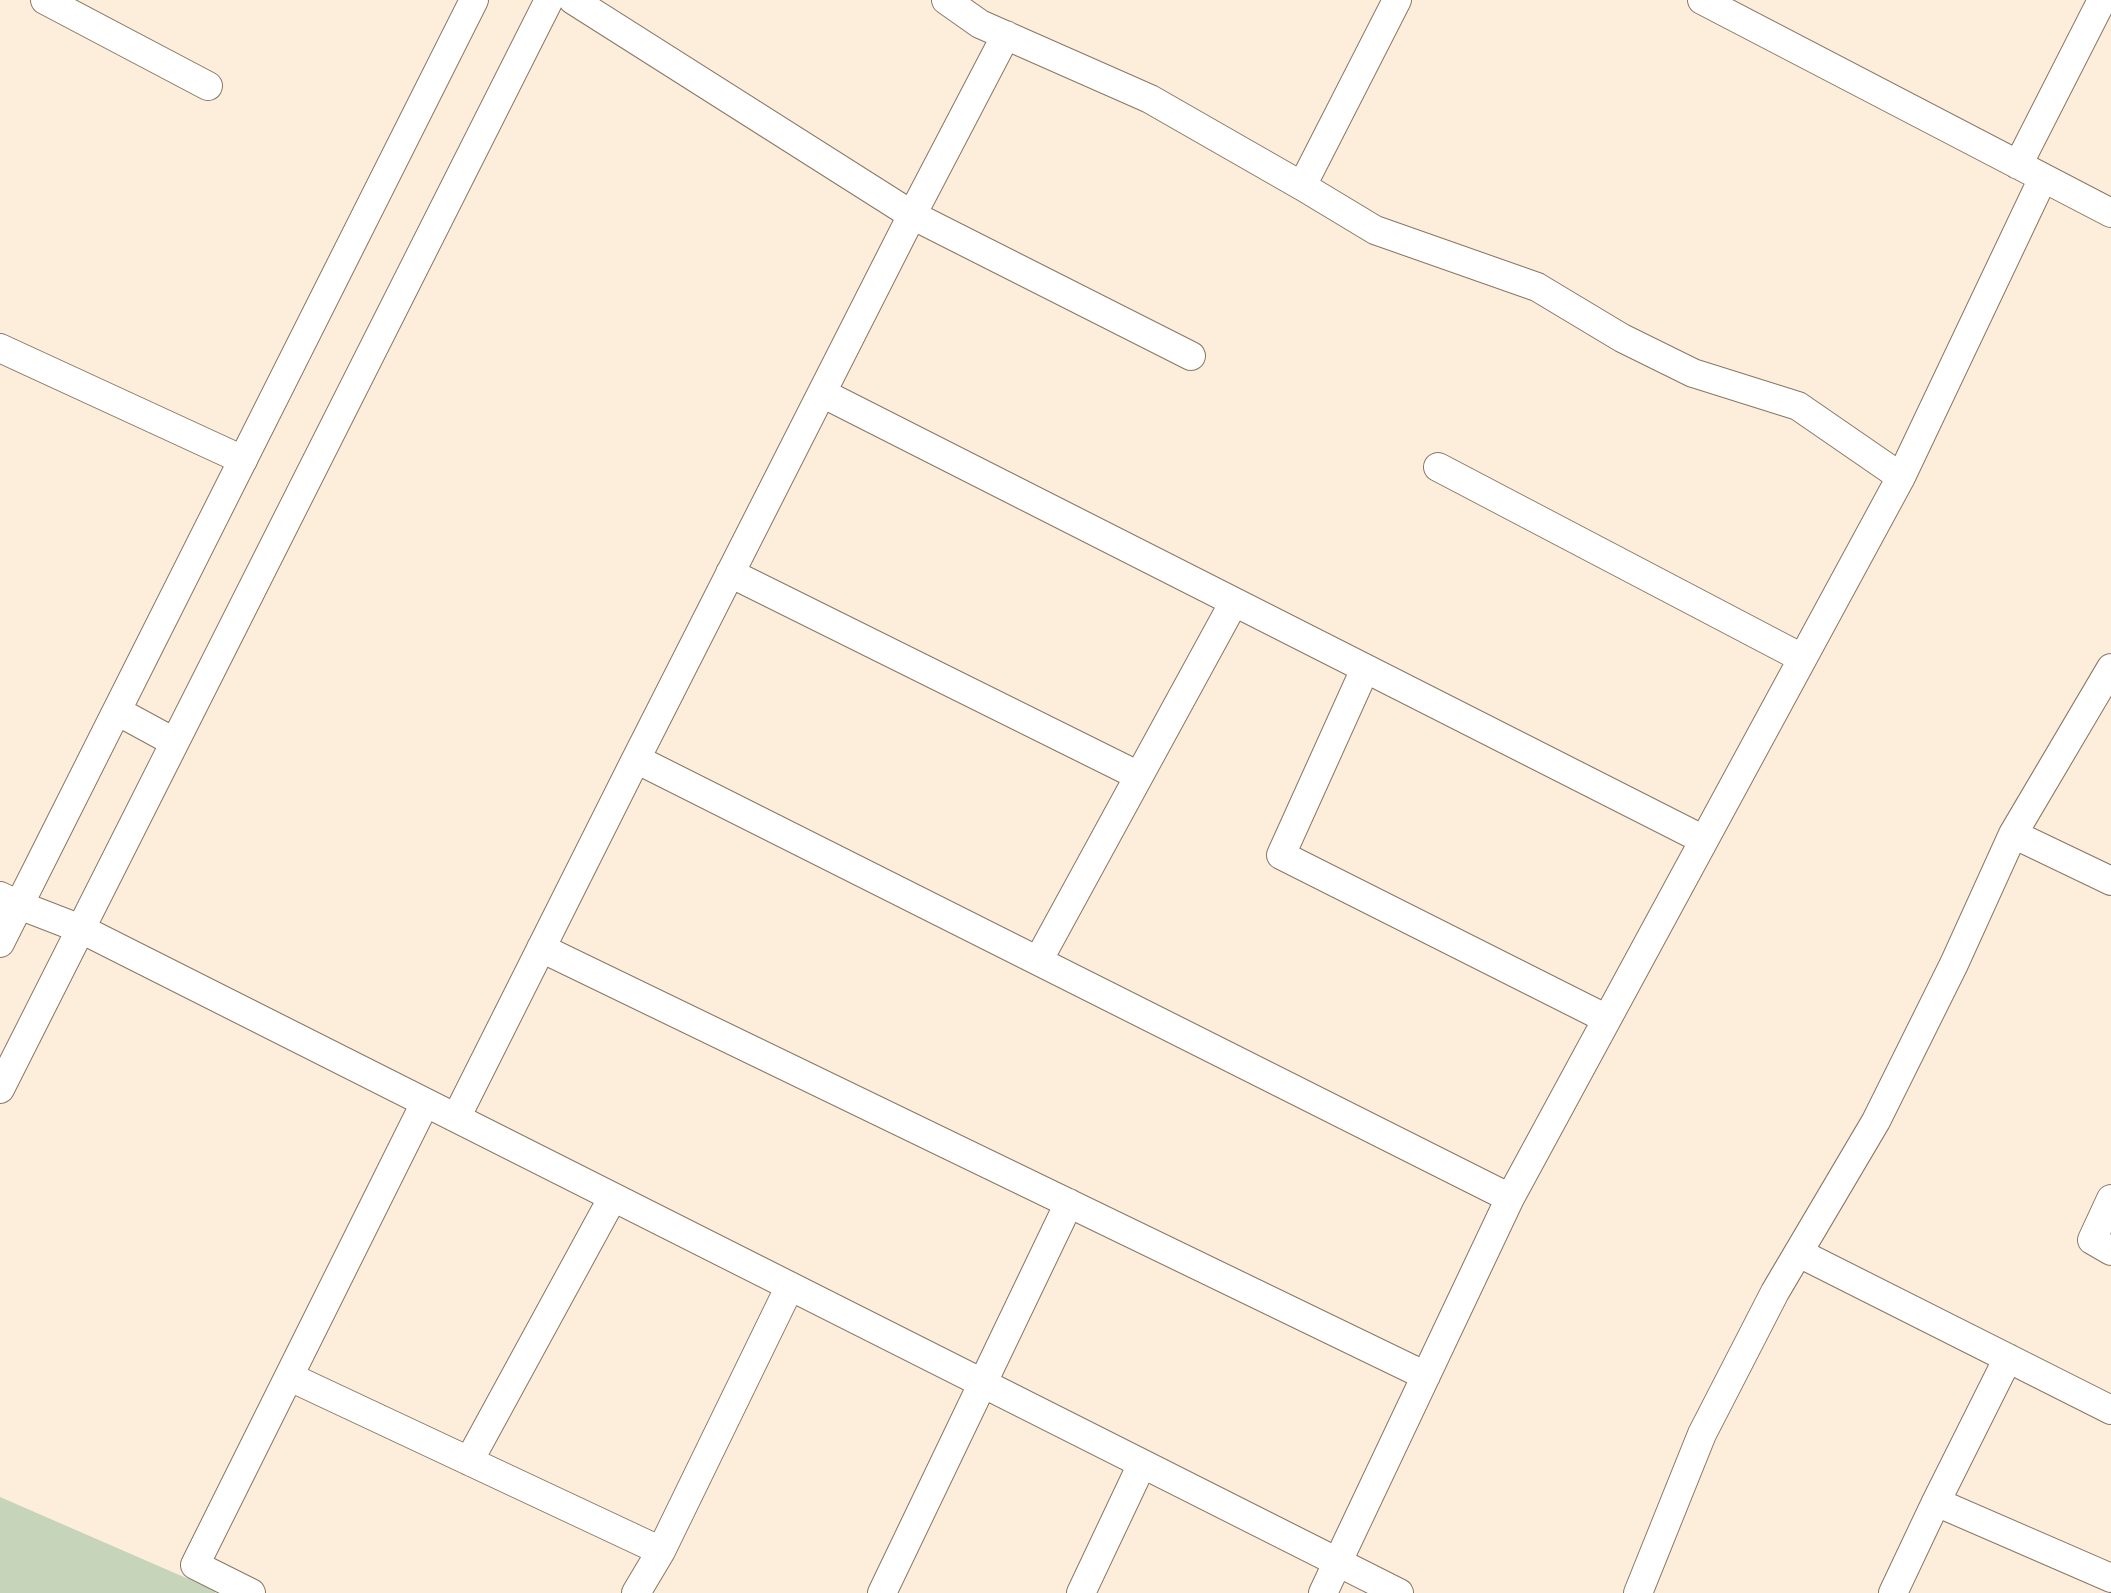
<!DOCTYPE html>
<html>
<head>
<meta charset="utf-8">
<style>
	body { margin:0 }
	canvas { display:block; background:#fdeddb }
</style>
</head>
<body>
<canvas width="2111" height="1593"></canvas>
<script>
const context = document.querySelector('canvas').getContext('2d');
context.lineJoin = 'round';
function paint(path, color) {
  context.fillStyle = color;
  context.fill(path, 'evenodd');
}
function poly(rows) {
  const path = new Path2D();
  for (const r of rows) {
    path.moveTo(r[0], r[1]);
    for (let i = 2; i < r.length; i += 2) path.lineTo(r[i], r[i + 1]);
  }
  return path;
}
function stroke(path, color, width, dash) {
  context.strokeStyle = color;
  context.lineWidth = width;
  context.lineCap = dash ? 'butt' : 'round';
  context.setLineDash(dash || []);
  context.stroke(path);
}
paint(poly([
	[0,1497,216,1591,215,1593,0,1593]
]), '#c6d4b9');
const minor = poly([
	[45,0,208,86],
	[573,0,912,215,1006,35],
	[946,0,980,24,1150,99,1302,186,1397,0],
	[1702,0,2111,213],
	[2018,165,2102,0],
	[1302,186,1375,230,1537,287,1622,338,1693,373,1798,406,1901,477],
	[0,348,243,460],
	[1191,356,912,215,636,759,1510,1198,1323,1593],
	[822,393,1704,840],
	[1438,467,1802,658],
	[730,573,1139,776],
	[1365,669,1281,855,1607,1019],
	[2013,834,2111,881],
	[0,896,19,905,81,929,1399,1593],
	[541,948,1426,1376],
	[1038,961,1234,602],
	[456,1118,636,759],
	[1510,1198,1901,477,2043,178],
	[2111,1199,2092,1240,2111,1251],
	[1799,1253,2111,1410],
	[290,1377,661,1551,636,1593],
	[469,1461,613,1197],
	[1936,1502,2111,1578],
	[661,1551,790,1286],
	[251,1593,195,1565,425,1103],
	[882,1593,1069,1203],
	[1081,1593,1142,1464],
	[1638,1593,1702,1434,1775,1292,1876,1121,1954,964,2013,834,2111,668],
	[1893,1593,1936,1502,2008,1358]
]);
const tertiary = poly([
	[117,711,174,742],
	[0,943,474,0],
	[0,1089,549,0]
]);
stroke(minor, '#897763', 30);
stroke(tertiary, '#897763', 30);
stroke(minor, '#fff', 28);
stroke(tertiary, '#fff', 28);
</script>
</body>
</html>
